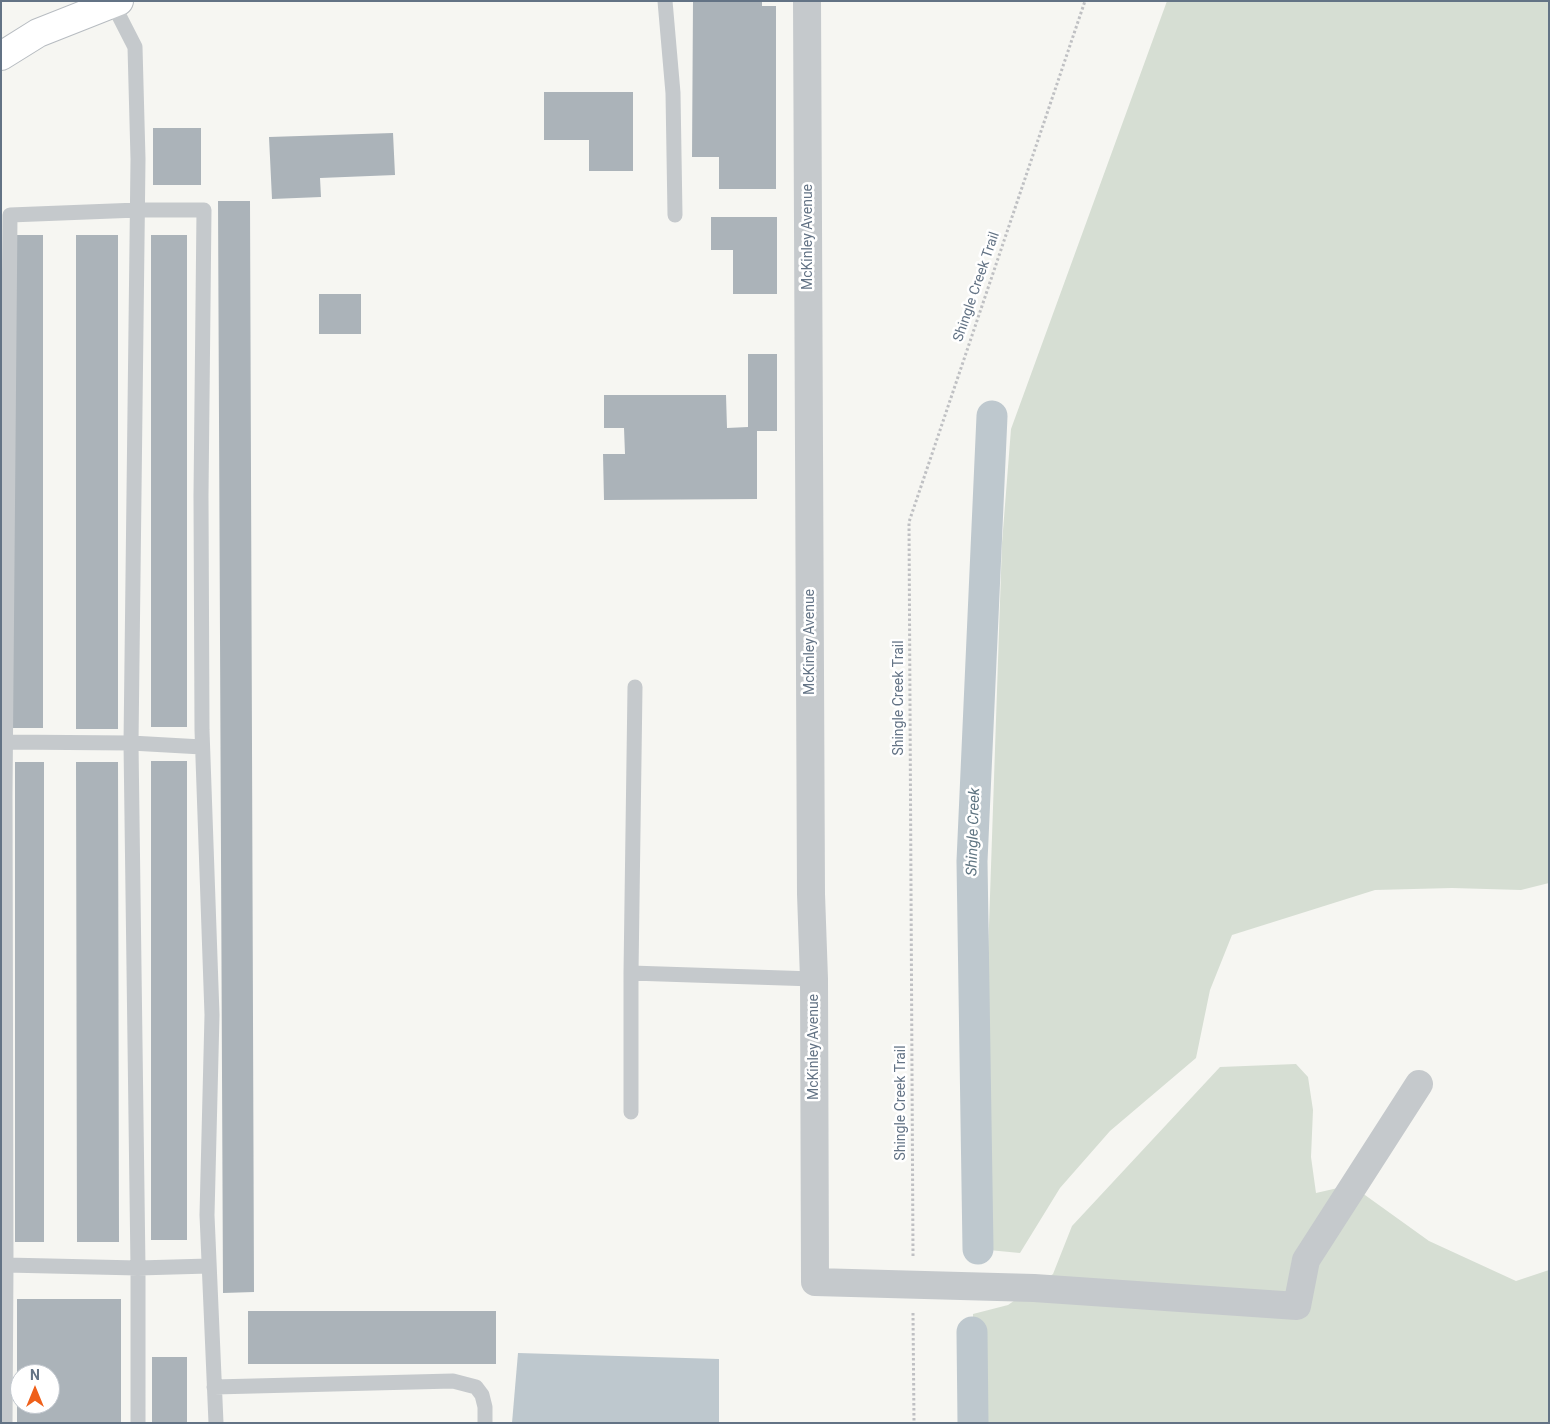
<!DOCTYPE html>
<html>
<head>
<meta charset="utf-8">
<style>
	body { margin:0 }
	#map { position:relative; width:1550px; height:1424px; overflow:hidden; background:#f6f6f2; font-family:Roboto,sans-serif }
	canvas { display:block }
	.frame { position:absolute; inset:0; border:2px solid #637385; pointer-events:none }
	.north { position:absolute; left:10px; top:1364px; width:50px; height:50px; box-sizing:border-box; background:#fff; border:1px solid #c1c7ce; border-radius:50%; rotate:0deg; font-size:14px; font-weight:700; line-height:20px; text-align:center; color:#637385 }
	.north::after { content:''; display:block; margin:auto; width:18px; height:22px; background:#ef601a; clip-path:polygon(50% 0,100% 100%,50% 72%,0 100%) }
</style>
</head>
<body>
<div id="map">
<canvas width="1550" height="1424"></canvas>
<div class="frame"></div>
<div class="north">N</div>
</div>
<script>
const context = document.querySelector('canvas').getContext('2d');
context.lineJoin = 'round';
function paint(path, color) {
  context.fillStyle = color;
  context.fill(path, 'evenodd');
}
function poly(rows) {
  const path = new Path2D();
  for (const r of rows) {
    path.moveTo(r[0], r[1]);
    for (let i = 2; i < r.length; i += 2) path.lineTo(r[i], r[i + 1]);
  }
  return path;
}
function stroke(path, color, width, dash) {
  context.strokeStyle = color;
  context.lineWidth = width;
  context.lineCap = dash ? 'butt' : 'round';
  context.setLineDash(dash || []);
  context.stroke(path);
}
function write(font, color, halo, rows, align = 'center') {
  context.font = font + ' Roboto,sans-serif';
  context.lineWidth = 5;
  context.setLineDash([]);
  context.textBaseline = 'middle';
  context.strokeStyle = halo;
  context.fillStyle = color;
  for (const [text, x, y, turn = 0] of rows) {
    context.save();
    context.translate(x, y);
    context.rotate((+turn || 0) * Math.PI / 180);
    context.textAlign = isNaN(turn) ? turn : align;
    if (halo) context.strokeText(text, 0, 0);
    context.fillText(text, 0, 0);
    context.restore();
  }
}
paint(poly([
	[1167,1,1549,1,1549,883,1521,890,1452,888,1375,890,1232,935,1210,990,1196,1058,1110,1131,1060,1188,1020,1253,978,1249,1002,543,1011,429],
	[1296,1064,1308,1077,1313,1110,1311,1157,1316,1193,1351,1185,1429,1241,1516,1281,1549,1270,1549,1423,973,1423,973,1314,1008,1305,1053,1274,1072,1226,1220,1067]
]), '#d6ded3');
paint(poly([
	[518,1353,719,1359,719,1423,512,1423]
]), '#bec8ce');
stroke(poly([
	[978,1249,972,861,992,416],
	[972,1332,973,1423]
]), '#bec8ce', 31);
paint(poly([
	[693,1,762,1,762,6,776,6,776,189,719,189,719,157,692,157],
	[544,92,633,92,633,171,589,171,589,140,544,140],
	[153,128,201,128,201,185,153,185],
	[393,133,395,175,320,178,321,197,272,199,269,137],
	[218,201,250,201,254,1292,223,1293],
	[711,217,777,217,777,294,733,294,733,250,711,250],
	[13,235,43,235,43,728,13,728],
	[76,235,118,235,118,729,76,729],
	[151,235,187,235,187,727,151,727],
	[319,294,361,294,361,334,319,334],
	[748,354,777,354,777,431,757,431,757,499,604,500,603,454,625,454,624,428,604,428,604,395,726,395,727,428,748,427],
	[151,761,187,761,187,1240,151,1240],
	[15,762,44,762,44,1242,15,1242],
	[76,762,118,762,119,1242,77,1242],
	[17,1299,121,1299,121,1423,17,1423],
	[20,1374,50,1374,50,1404,20,1404],
	[248,1311,496,1311,496,1364,248,1364],
	[152,1357,187,1357,187,1423,152,1423]
]), '#abb3b9');
const secondary = poly([
	[1,56,38,33,119,1]
]);
stroke(secondary, '#b7bcc1', 30);
stroke(poly([
	[913,1256,909,522,1085,1],
	[913,1313,914,1423]
]), '#bfc0c3', 3, [2.5, 2.5]);
stroke(poly([
	[665,1,673,93,675,215],
	[113,4,135,47,138,159,131,743,138,1268,138,1423],
	[635,687,631,973,814,979],
	[5,742,131,743,202,747],
	[631,973,631,1112],
	[6,1265,138,1268,209,1266],
	[214,1387,453,1381,476,1387,482,1395,485,1407,485,1423],
	[5,1423,6,1265,5,793,10,215,138,210,204,210,201,495,202,730,212,1015,207,1215,216,1423]
]), '#c5c9cc', 15);
stroke(poly([
	[807,1,811,894,814,979,815,1282,1034,1288,1297,1306,1306,1260,1419,1084]
]), '#c5c9cc', 28);
stroke(secondary, '#fff', 28);
write('14px', '#637385', '#fff', [
	["McKinley Avenue",808,237,-90],
	["Shingle Creek Trail",977,287,-71],
	["McKinley Avenue",810,642,-90],
	["Shingle Creek Trail",899,698,-90],
	["McKinley Avenue",814,1047,-90],
	["Shingle Creek Trail",901,1103,-90]
]);
write('italic 15px', '#5f7582', '#fff', [
	["Shingle Creek",974,832,-88]
]);
</script>
</body>
</html>
